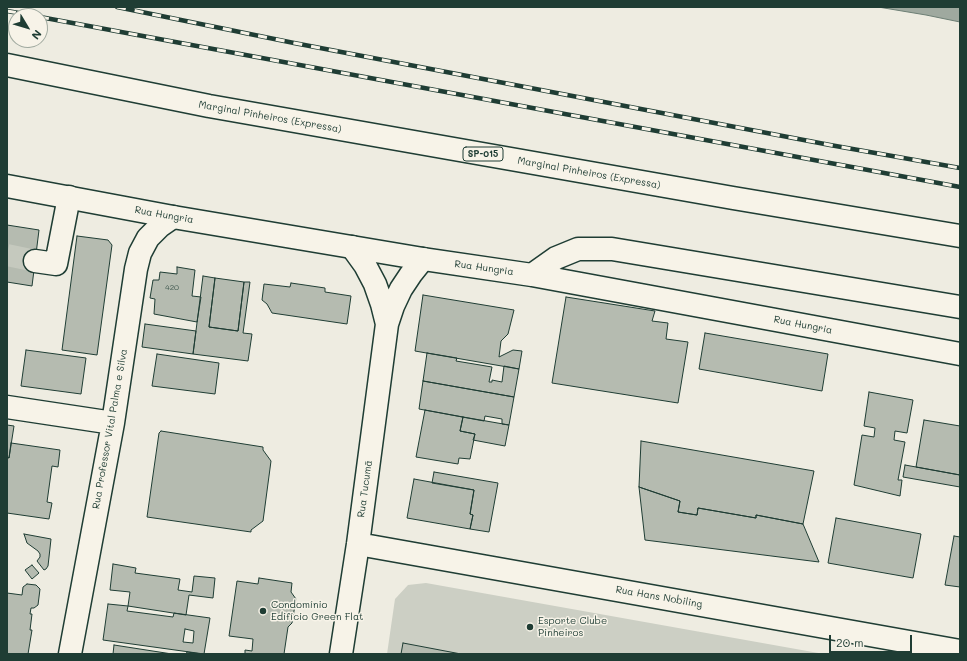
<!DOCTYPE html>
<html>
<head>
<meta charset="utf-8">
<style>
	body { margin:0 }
	#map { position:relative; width:967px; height:661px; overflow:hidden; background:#eeece1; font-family:Mali,sans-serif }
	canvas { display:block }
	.frame { position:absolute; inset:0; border:8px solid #1f3d34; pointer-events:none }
	.north { position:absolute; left:8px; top:8px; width:40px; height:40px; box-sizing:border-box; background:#f7f3e8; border:1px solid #a1aaa0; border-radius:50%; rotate:128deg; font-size:11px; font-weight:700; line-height:16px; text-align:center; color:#1f3d34 }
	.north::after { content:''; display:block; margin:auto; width:14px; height:18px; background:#1f3d34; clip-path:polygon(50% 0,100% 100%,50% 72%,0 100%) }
	.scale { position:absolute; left:829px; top:635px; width:83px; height:18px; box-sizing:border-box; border:2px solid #1f3d34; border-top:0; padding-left:5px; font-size:12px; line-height:14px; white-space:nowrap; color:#1f3d34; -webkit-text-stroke:3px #f7f3e8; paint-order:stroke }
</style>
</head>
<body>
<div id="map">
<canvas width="967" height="661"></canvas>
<div class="frame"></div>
<div class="north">N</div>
<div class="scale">20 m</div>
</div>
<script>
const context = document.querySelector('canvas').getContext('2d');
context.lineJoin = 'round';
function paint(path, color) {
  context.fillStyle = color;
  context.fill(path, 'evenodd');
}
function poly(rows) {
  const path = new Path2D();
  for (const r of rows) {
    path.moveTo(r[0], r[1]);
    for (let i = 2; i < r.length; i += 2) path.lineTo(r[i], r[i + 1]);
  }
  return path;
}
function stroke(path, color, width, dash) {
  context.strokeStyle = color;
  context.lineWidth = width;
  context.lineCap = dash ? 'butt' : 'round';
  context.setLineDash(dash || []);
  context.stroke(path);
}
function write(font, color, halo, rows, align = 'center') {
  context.font = font + ' Mali,sans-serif';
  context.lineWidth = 3;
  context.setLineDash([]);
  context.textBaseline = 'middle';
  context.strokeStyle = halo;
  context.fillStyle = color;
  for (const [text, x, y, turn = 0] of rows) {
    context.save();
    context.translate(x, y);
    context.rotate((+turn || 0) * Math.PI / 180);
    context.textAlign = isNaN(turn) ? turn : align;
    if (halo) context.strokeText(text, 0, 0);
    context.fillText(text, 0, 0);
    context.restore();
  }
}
paint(poly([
	[426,583,824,654,387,654,395,599,408,585]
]), '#cccfc4');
const water = poly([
	[878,7,960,7,960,22,926,15,878,7]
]);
paint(water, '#9fa99f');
stroke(water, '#6c7e74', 1);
const building = poly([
	[7,225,39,230,32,286,7,282,7,225],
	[77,236,108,240,112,245,97,355,62,350,77,236],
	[177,267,195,270,192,296,201,297,197,322,154,314,155,299,150,298,153,280,159,280,160,272,177,274,177,267],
	[203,276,215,278,209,327,238,331,244,282,250,282,243,333,252,334,248,361,193,354,203,276],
	[215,278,244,282,238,331,209,327,215,278],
	[291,283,325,288,325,292,351,296,347,324,272,313,267,304,262,300,264,284,290,287,291,283],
	[423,295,514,310,508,334,501,341,499,357,513,350,522,351,519,369,415,351,423,295],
	[566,297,655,311,652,321,668,323,666,339,688,342,678,403,552,383,566,297],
	[145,324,196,331,193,354,142,347,145,324],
	[705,333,828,354,822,391,699,369,705,333],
	[26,350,86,358,81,394,21,386,26,350],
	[427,353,457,358,456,361,492,367,489,382,492,382,492,380,502,382,504,366,519,369,514,397,423,381,427,353],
	[157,354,219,363,215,394,152,386,157,354],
	[423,381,514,397,509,425,502,424,502,419,485,416,484,421,419,409,423,381],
	[869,392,913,400,907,433,895,431,894,440,905,442,898,480,902,480,900,496,854,485,862,435,874,437,875,428,864,426,869,392],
	[425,410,463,417,460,431,475,434,470,459,459,458,458,464,416,457,425,410],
	[463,417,509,425,505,446,473,440,475,434,460,431,463,417],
	[924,420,960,426,960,475,916,467,924,420],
	[7,425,14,426,9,458,7,457,7,425],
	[161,431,263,447,263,450,271,461,263,521,251,530,251,532,147,517,159,433,161,431],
	[641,441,814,471,803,524,756,515,756,518,698,508,697,515,678,512,680,501,639,487,641,441],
	[11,443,60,450,58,467,52,466,47,502,52,503,49,519,7,513,7,457,9,458,11,443],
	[905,465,960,475,960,487,903,477,905,465],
	[434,472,498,483,489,532,470,529,473,515,470,514,474,490,432,483,434,472],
	[414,479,474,490,470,514,473,515,470,529,407,518,414,479],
	[639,487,680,501,678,512,697,515,698,508,756,518,756,515,803,524,819,562,645,540,639,487],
	[836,518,921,534,913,578,828,563,836,518],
	[24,534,51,539,48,566,46,569,44,570,37,561,40,557,40,554,38,551,27,543,24,534],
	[954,536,960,537,960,587,945,585,954,536],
	[113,564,136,568,135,573,180,579,178,590,192,592,194,576,215,578,213,598,189,595,186,615,128,606,130,592,110,590,113,564],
	[32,565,39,573,32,579,25,570,32,565],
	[259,578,292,583,291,592,296,599,292,623,288,627,284,654,245,654,245,650,252,651,253,639,229,636,237,581,258,584,259,578],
	[27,584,36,585,40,589,38,605,34,608,31,608,30,614,32,614,30,630,32,630,28,654,7,654,7,593,22,595,23,587,27,584],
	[108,604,128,606,127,611,173,617,174,613,210,618,204,654,103,640,108,604],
	[185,629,194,631,193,643,183,642,185,629],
	[403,643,461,654,401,654,403,643],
	[114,645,172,654,113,654,114,645],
	[187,652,202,654,186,654,187,652]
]);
paint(building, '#b5bbb0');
stroke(building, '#1f3d34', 1);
stroke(poly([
	[7,255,35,261]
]), '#c5c9be', 22, [22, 11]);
const minor = poly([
	[352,247,365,265,375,284,382,304,387,324],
	[35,261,56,264,69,197],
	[7,407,113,423],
	[358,544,960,651],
	[70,654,113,423,136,269,140,253,148,238,160,226,173,217],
	[341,654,358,544,387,324,393,306,401,289,411,274,423,259]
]);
const highway = poly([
	[7,65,209,106,733,198,960,236],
	[7,186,173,217,423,259,532,275,960,354],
	[532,275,556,258,578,249,612,249,960,307]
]);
stroke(minor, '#1f3d34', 25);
stroke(highway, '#1f3d34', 25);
stroke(minor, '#f7f3e8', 22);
stroke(highway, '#f7f3e8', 22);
const rail = poly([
	[117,7,294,43,830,145,960,168],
	[7,11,36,16],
	[40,17,960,187]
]);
stroke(rail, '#1f3d34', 4.5);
stroke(rail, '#f7f3e8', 3, [9]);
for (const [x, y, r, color] of [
	[263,611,4,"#1f3d34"],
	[530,627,4,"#1f3d34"]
]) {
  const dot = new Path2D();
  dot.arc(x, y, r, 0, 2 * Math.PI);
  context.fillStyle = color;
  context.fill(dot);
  stroke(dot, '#f7f3e8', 1.5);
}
write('8px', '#445c53', null, [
	["420",172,288]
]);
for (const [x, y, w] of [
	[483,154,40]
]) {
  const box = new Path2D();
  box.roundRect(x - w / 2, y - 7, w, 14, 3);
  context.fillStyle = '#f7f3e8';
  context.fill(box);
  stroke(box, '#1f3d34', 1);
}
write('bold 9px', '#1f3d34', null, [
	["SP-015",483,154]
]);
write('10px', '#1f3d34', '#f7f3e8', [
	["Marginal Pinheiros (Expressa)",270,117,10],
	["Marginal Pinheiros (Expressa)",589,173,10],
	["Rua Hungria",164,215,10],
	["Rua Hungria",484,268,8],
	["Rua Hungria",803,325,11],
	["Rua Professor Vital Palma e Silva",110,429,-80],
	["Rua Tucumã",365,489,-82],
	["Rua Hans Nobiling",659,597,10]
]);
write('10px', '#1f3d34', '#f7f3e8', [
	["Condomínio",271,605],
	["Edifício Green Flat",271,617],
	["Esporte Clube",538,621],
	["Pinheiros",538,633]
], 'left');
</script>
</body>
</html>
